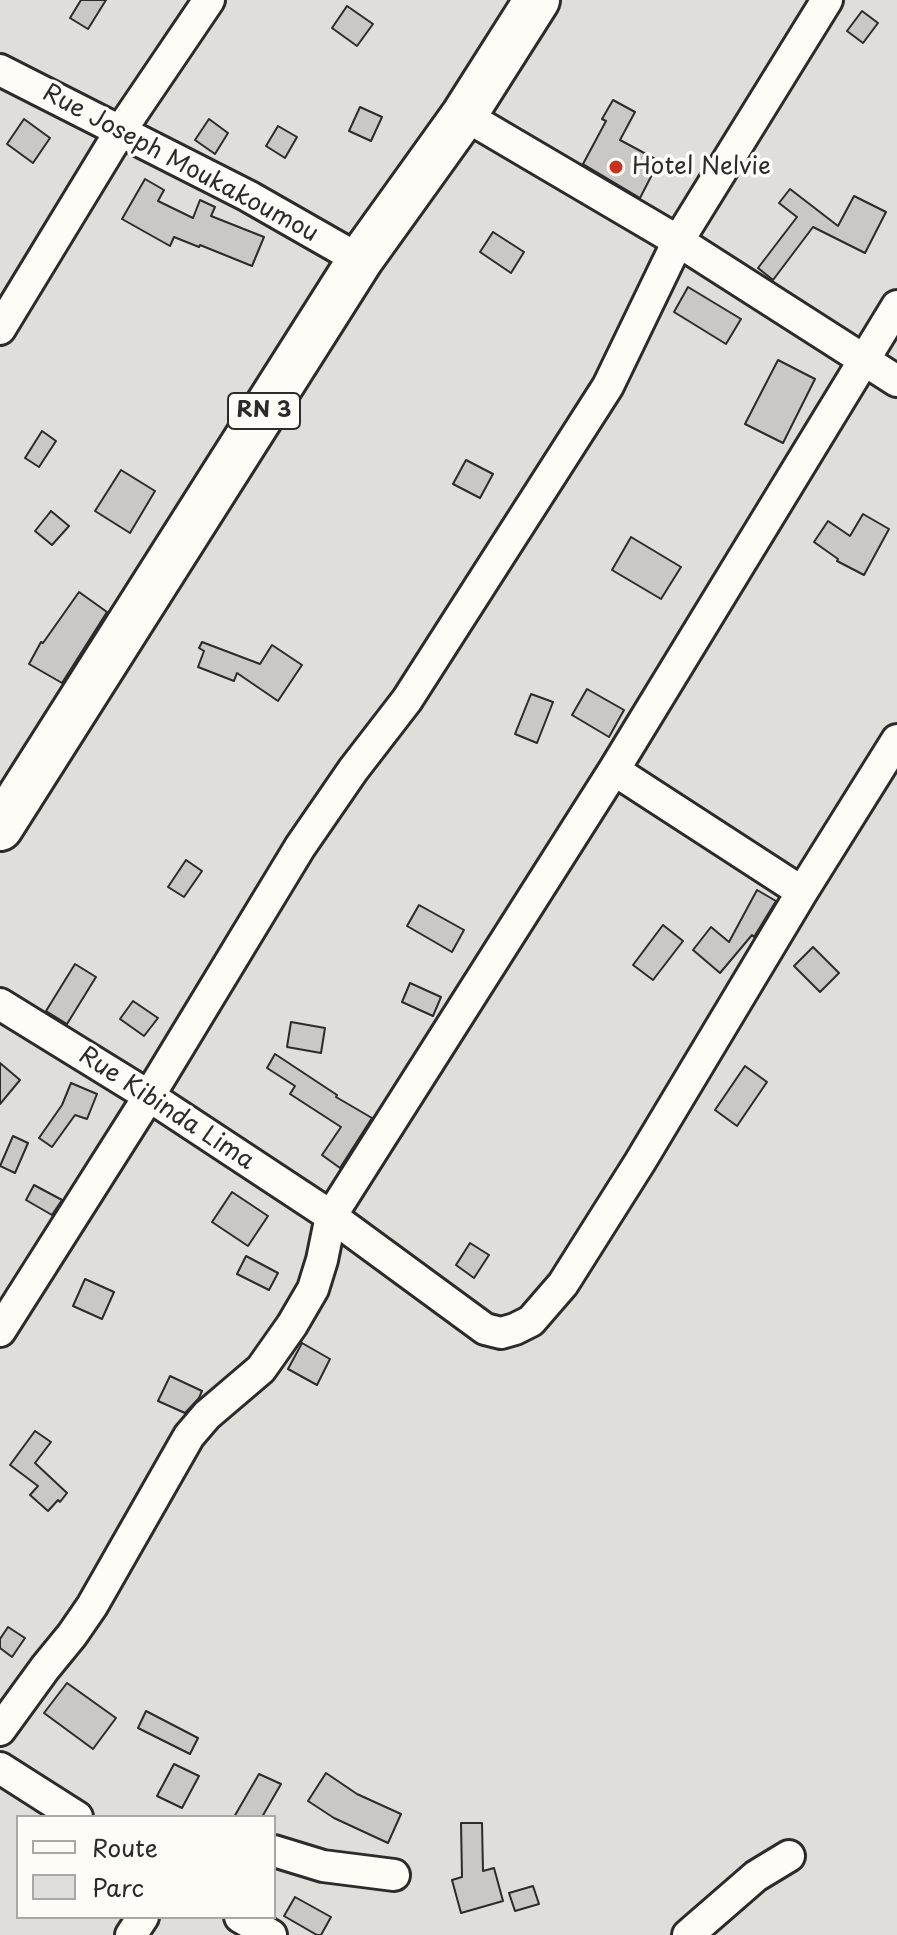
<!DOCTYPE html>
<html>
<head>
<meta charset="utf-8">
<style>
	body { margin:0 }
	#map { position:relative; width:897px; height:1935px; overflow:hidden; background:#fdfcf7; font-family:"Playpen Sans",sans-serif }
	canvas { display:block }
	.legend { position:absolute; left:16px; top:1815px; width:260px; height:104px; box-sizing:border-box; background:#fdfcf7; border:2px solid #a9a8a5; margin:0; padding:10px 14px; list-style:none; font-size:24px; color:#2b2b2b }
	.legend li { display:flex; align-items:center; gap:16px; height:40px }
	.legend b { width:40px; border:2px solid #a9a8a5 }
</style>
</head>
<body>
<div id="map">
<canvas width="897" height="1935"></canvas>
<ul class="legend">
<li><b style="height:10px;background:#fdfcf7"></b>Route</li>
<li><b style="height:22px;background:#dfdeda"></b>Parc</li>
</ul>
</div>
<script>
const context = document.querySelector('canvas').getContext('2d');
context.lineJoin = 'round';
function paint(path, color) {
  context.fillStyle = color;
  context.fill(path, 'evenodd');
}
function poly(rows) {
  const path = new Path2D();
  for (const r of rows) {
    path.moveTo(r[0], r[1]);
    for (let i = 2; i < r.length; i += 2) path.lineTo(r[i], r[i + 1]);
  }
  return path;
}
function stroke(path, color, width, dash) {
  context.strokeStyle = color;
  context.lineWidth = width;
  context.lineCap = dash ? 'butt' : 'round';
  context.setLineDash(dash || []);
  context.stroke(path);
}
function write(font, color, halo, rows, align = 'center') {
  context.font = font + ' "Playpen Sans",sans-serif';
  context.lineWidth = 7;
  context.setLineDash([]);
  context.textBaseline = 'middle';
  context.strokeStyle = halo;
  context.fillStyle = color;
  for (const [text, x, y, turn = 0] of rows) {
    context.save();
    context.translate(x, y);
    context.rotate((+turn || 0) * Math.PI / 180);
    context.textAlign = isNaN(turn) ? turn : align;
    if (halo) context.strokeText(text, 0, 0);
    context.fillText(text, 0, 0);
    context.restore();
  }
}
paint(poly([
	[0,0,897,0,897,1935,0,1935],
	[18,1817,274,1817,274,1917,18,1917]
]), '#dfdeda');
const building = poly([
	[81,0,106,0,88,29,70,18,81,0],
	[347,6,373,24,357,46,332,28,347,6],
	[862,11,878,23,863,43,847,31,862,11],
	[613,100,635,112,620,140,659,161,640,198,583,164,606,121,602,119,613,100],
	[360,107,382,117,371,141,349,131,360,107],
	[24,119,50,138,33,163,7,144,24,119],
	[209,119,228,133,215,154,195,140,209,119],
	[278,126,297,137,285,158,266,146,278,126],
	[145,179,164,190,158,201,193,218,200,200,215,207,211,216,264,237,252,266,200,245,199,247,174,237,170,246,122,219,145,179],
	[790,189,838,226,854,196,886,212,865,253,813,227,773,280,758,268,797,217,779,203,790,189],
	[493,232,524,252,511,273,480,252,493,232],
	[688,287,741,319,726,344,674,312,688,287],
	[778,360,815,379,783,443,745,424,778,360],
	[42,431,56,441,39,467,25,458,42,431],
	[466,460,493,474,480,498,453,484,466,460],
	[121,470,155,491,130,533,95,511,121,470],
	[51,511,69,526,52,545,35,531,51,511],
	[863,514,889,529,864,575,837,561,838,559,814,542,828,521,850,536,863,514],
	[631,537,681,567,661,599,612,570,631,537],
	[79,592,107,612,62,683,29,664,41,642,43,643,79,592],
	[202,642,260,664,272,645,302,665,278,701,237,673,234,681,198,667,204,651,199,648,202,642],
	[587,689,624,710,609,737,572,715,587,689],
	[531,694,553,702,537,743,515,734,531,694],
	[186,860,202,871,184,897,168,887,186,860],
	[757,890,776,901,754,937,752,935,720,973,693,950,711,927,729,942,757,890],
	[419,905,464,930,452,952,407,926,419,905],
	[663,925,683,941,653,980,633,965,663,925],
	[813,947,839,973,820,992,794,966,813,947],
	[75,964,96,977,67,1024,46,1011,75,964],
	[410,983,441,997,433,1016,402,1002,410,983],
	[133,1001,158,1018,144,1036,120,1019,133,1001],
	[291,1022,325,1028,321,1053,287,1047,291,1022],
	[275,1054,337,1095,336,1097,372,1118,340,1168,322,1155,341,1127,290,1094,295,1086,267,1068,275,1054],
	[0,1063,20,1080,0,1104,0,1063],
	[745,1066,767,1082,737,1126,715,1110,745,1066],
	[71,1083,97,1094,87,1119,75,1115,52,1147,39,1138,62,1105,71,1083],
	[13,1136,28,1143,15,1173,0,1166,13,1136],
	[34,1185,62,1200,52,1215,26,1200,34,1185],
	[232,1192,268,1216,248,1246,212,1222,232,1192],
	[470,1243,489,1255,474,1278,456,1265,470,1243],
	[246,1256,278,1273,269,1290,237,1274,246,1256],
	[85,1279,114,1292,102,1319,73,1306,85,1279],
	[302,1343,330,1359,317,1385,288,1369,302,1343],
	[170,1376,202,1391,199,1398,185,1413,158,1401,170,1376],
	[35,1431,51,1442,35,1463,67,1493,60,1502,58,1500,48,1511,30,1495,38,1486,10,1465,35,1431],
	[8,1627,25,1638,12,1657,0,1648,0,1639,8,1627],
	[67,1683,116,1718,93,1749,44,1713,67,1683],
	[146,1711,198,1738,190,1754,138,1728,146,1711],
	[174,1764,199,1776,182,1808,157,1796,174,1764],
	[326,1773,357,1794,401,1814,388,1843,334,1818,308,1801,326,1773],
	[259,1774,281,1784,262,1817,234,1817,259,1774],
	[461,1823,482,1823,483,1871,494,1868,503,1901,461,1913,452,1880,462,1877,461,1823],
	[533,1886,539,1904,515,1911,509,1893,533,1886],
	[295,1897,331,1917,321,1935,317,1935,284,1916,295,1897]
]);
paint(building, '#c9c8c4');
stroke(building, '#2b2b2b', 2);
const minor = poly([
	[0,70,248,196,360,260],
	[464,115,678,241,897,381],
	[0,329,121,130,209,0],
	[614,770,802,892],
	[0,1004,149,1096,331,1216,485,1329,501,1333,515,1329,531,1321,563,1284,640,1162,802,892,897,740],
	[0,1331,149,1096,300,847,353,770,407,700,608,386,678,241,827,0],
	[0,1730,45,1668,72,1635,92,1606,189,1436,207,1415,261,1369,292,1325,313,1289,322,1260,331,1216,614,770,897,306],
	[0,1768,77,1817],
	[274,1851,323,1866,394,1875],
	[240,1917,271,1935],
	[131,1935,143,1917],
	[688,1935,756,1876,789,1856]
]);
const highway = poly([
	[0,828,360,260,464,115,537,0]
]);
stroke(minor, '#2b2b2b', 36);
stroke(highway, '#2b2b2b', 50);
stroke(minor, '#fdfcf7', 30);
stroke(highway, '#fdfcf7', 44);
for (const [x, y, r, color] of [
	[616,167,8,"#c8321e"]
]) {
  const dot = new Path2D();
  dot.arc(x, y, r, 0, 2 * Math.PI);
  context.fillStyle = color;
  context.fill(dot);
  stroke(dot, '#fdfcf7', 3);
}
for (const [x, y, w] of [
	[264,411,72]
]) {
  const box = new Path2D();
  box.roundRect(x - w / 2, y - 18, w, 36, 6);
  context.fillStyle = '#fdfcf7';
  context.fill(box);
  stroke(box, '#2b2b2b', 2);
}
write('bold 22px', '#2b2b2b', null, [
	["RN 3",264,411]
]);
write('24px', '#2b2b2b', '#fdfcf7', [
	["Rue Joseph Moukakoumou",180,164,28],
	["Rue Kibinda Lima",166,1109,33]
]);
write('24px', '#2b2b2b', '#fdfcf7', [
	["Hotel Nelvie",632,167]
], 'left');
</script>
</body>
</html>
